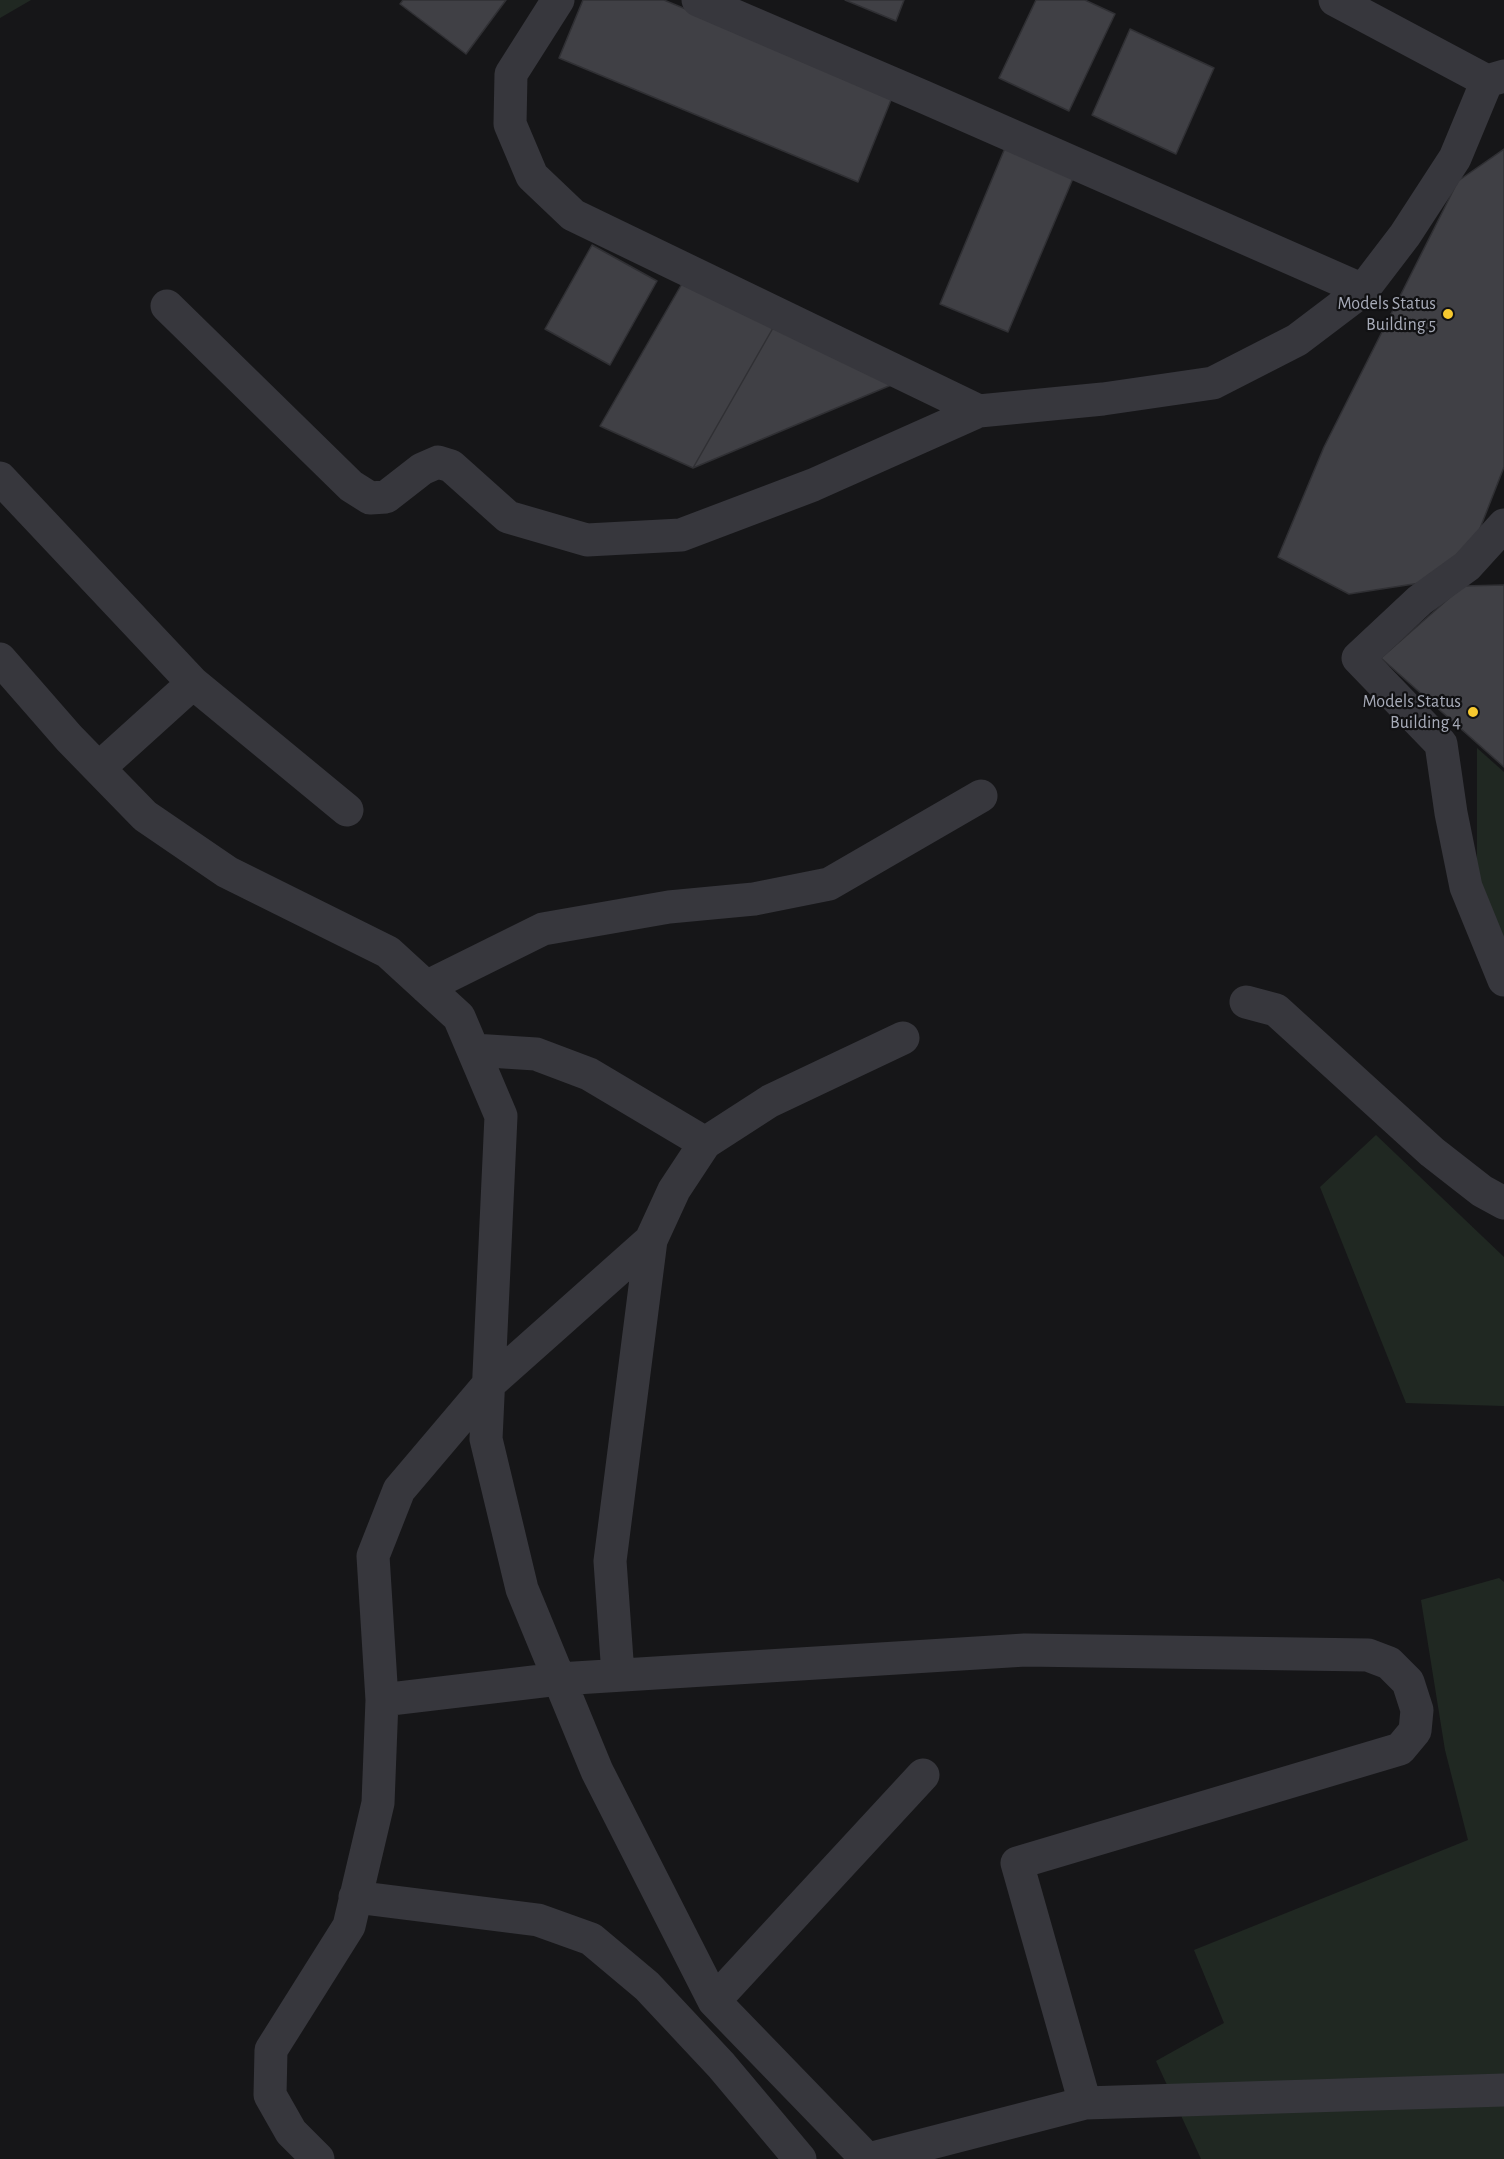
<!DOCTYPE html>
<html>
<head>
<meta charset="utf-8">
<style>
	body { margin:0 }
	canvas { display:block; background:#161618 }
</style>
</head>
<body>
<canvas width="1504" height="2159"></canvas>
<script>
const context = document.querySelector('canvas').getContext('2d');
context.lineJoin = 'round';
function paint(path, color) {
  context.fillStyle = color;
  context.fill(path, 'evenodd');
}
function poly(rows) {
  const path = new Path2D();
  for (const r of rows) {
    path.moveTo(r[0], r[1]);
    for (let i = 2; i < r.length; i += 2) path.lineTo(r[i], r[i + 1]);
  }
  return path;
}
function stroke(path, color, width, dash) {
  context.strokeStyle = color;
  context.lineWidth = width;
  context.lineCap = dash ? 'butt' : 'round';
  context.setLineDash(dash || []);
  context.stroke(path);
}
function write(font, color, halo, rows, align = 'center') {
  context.font = font + ' "Alegreya Sans",sans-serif';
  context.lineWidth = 4.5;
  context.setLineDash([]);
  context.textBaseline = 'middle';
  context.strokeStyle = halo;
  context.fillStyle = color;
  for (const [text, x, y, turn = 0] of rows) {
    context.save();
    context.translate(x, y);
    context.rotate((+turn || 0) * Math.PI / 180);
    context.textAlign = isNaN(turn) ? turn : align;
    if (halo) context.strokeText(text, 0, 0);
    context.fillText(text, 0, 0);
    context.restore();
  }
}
paint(poly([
	[0,0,31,0,0,18],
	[1477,748,1504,772,1504,945,1477,885],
	[1376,1135,1504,1257,1504,1406,1406,1403,1320,1187],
	[1499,1578,1504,1582,1504,2159,1201,2159,1156,2061,1224,2023,1194,1950,1468,1840,1445,1750,1421,1600]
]), '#202822');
const building = poly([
	[403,0,506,0,466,54,400,4,403,0],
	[583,0,664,0,893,95,858,182,559,58,583,0],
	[845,0,904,0,896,21,845,0],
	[1036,0,1085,0,1115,14,1069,111,999,78,1036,0],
	[1130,29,1214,68,1176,154,1092,115,1130,29],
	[1005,148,1074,176,1008,332,940,304,1005,148],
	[1504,149,1504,467,1479,531,1433,581,1349,594,1278,557,1324,447,1458,181,1504,149],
	[592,245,657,281,610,365,545,329,592,245],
	[687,275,777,321,693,468,600,426,687,275],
	[777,321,908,378,693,468,777,321],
	[1504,585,1504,767,1381,658,1463,586,1504,585]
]);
paint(building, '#404045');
stroke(building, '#303034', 1.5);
stroke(poly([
	[558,0,511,74,510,124,532,176,573,215,979,411,1103,399,1213,383,1297,340,1363,290,1405,235,1455,158,1487,81,1504,76],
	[698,0,924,97,1363,290],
	[1335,0,1487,81],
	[167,306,351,486,370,498,386,497,422,469,438,462,451,466,508,517,587,540,681,535,813,485,979,411],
	[0,478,193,683,347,810],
	[1504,525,1467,566,1420,600,1358,658,1441,744,1451,813,1466,887,1504,980],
	[0,659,69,738,145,816,227,872,388,952,459,1017,501,1116,486,1439,522,1589,597,1771,714,2001,867,2159],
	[99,768,193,683],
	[426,987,543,929,669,907,754,899,829,884,981,796],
	[1246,1002,1276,1010,1432,1152,1482,1191,1504,1203],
	[473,1050,536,1054,589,1074,705,1143],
	[618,1675,610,1561,651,1240],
	[382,1700,559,1679,1025,1650,1368,1655,1389,1663,1408,1682,1417,1710,1415,1731,1400,1749,1017,1863,1085,2103],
	[355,1897,538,1920,591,1939,647,1986,721,2065,800,2159],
	[714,2001,923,1775],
	[318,2159,291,2132,270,2095,271,2050,349,1926,378,1803,382,1700,373,1556,399,1490,488,1385,651,1240,674,1190,705,1143,770,1101,903,1038],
	[869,2159,1085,2103,1504,2090]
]), '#37373d', 33);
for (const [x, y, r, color] of [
	[1448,314,6,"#f7c92f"],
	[1473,712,6,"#f7c92f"]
]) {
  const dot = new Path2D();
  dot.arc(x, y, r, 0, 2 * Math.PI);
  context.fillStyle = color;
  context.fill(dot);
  stroke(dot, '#111113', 2);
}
write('18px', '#a7abb8', '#111113', [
	["Models Status",1436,304],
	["Building 5",1436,325],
	["Models Status",1461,702],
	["Building 4",1461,723]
], 'right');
</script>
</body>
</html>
